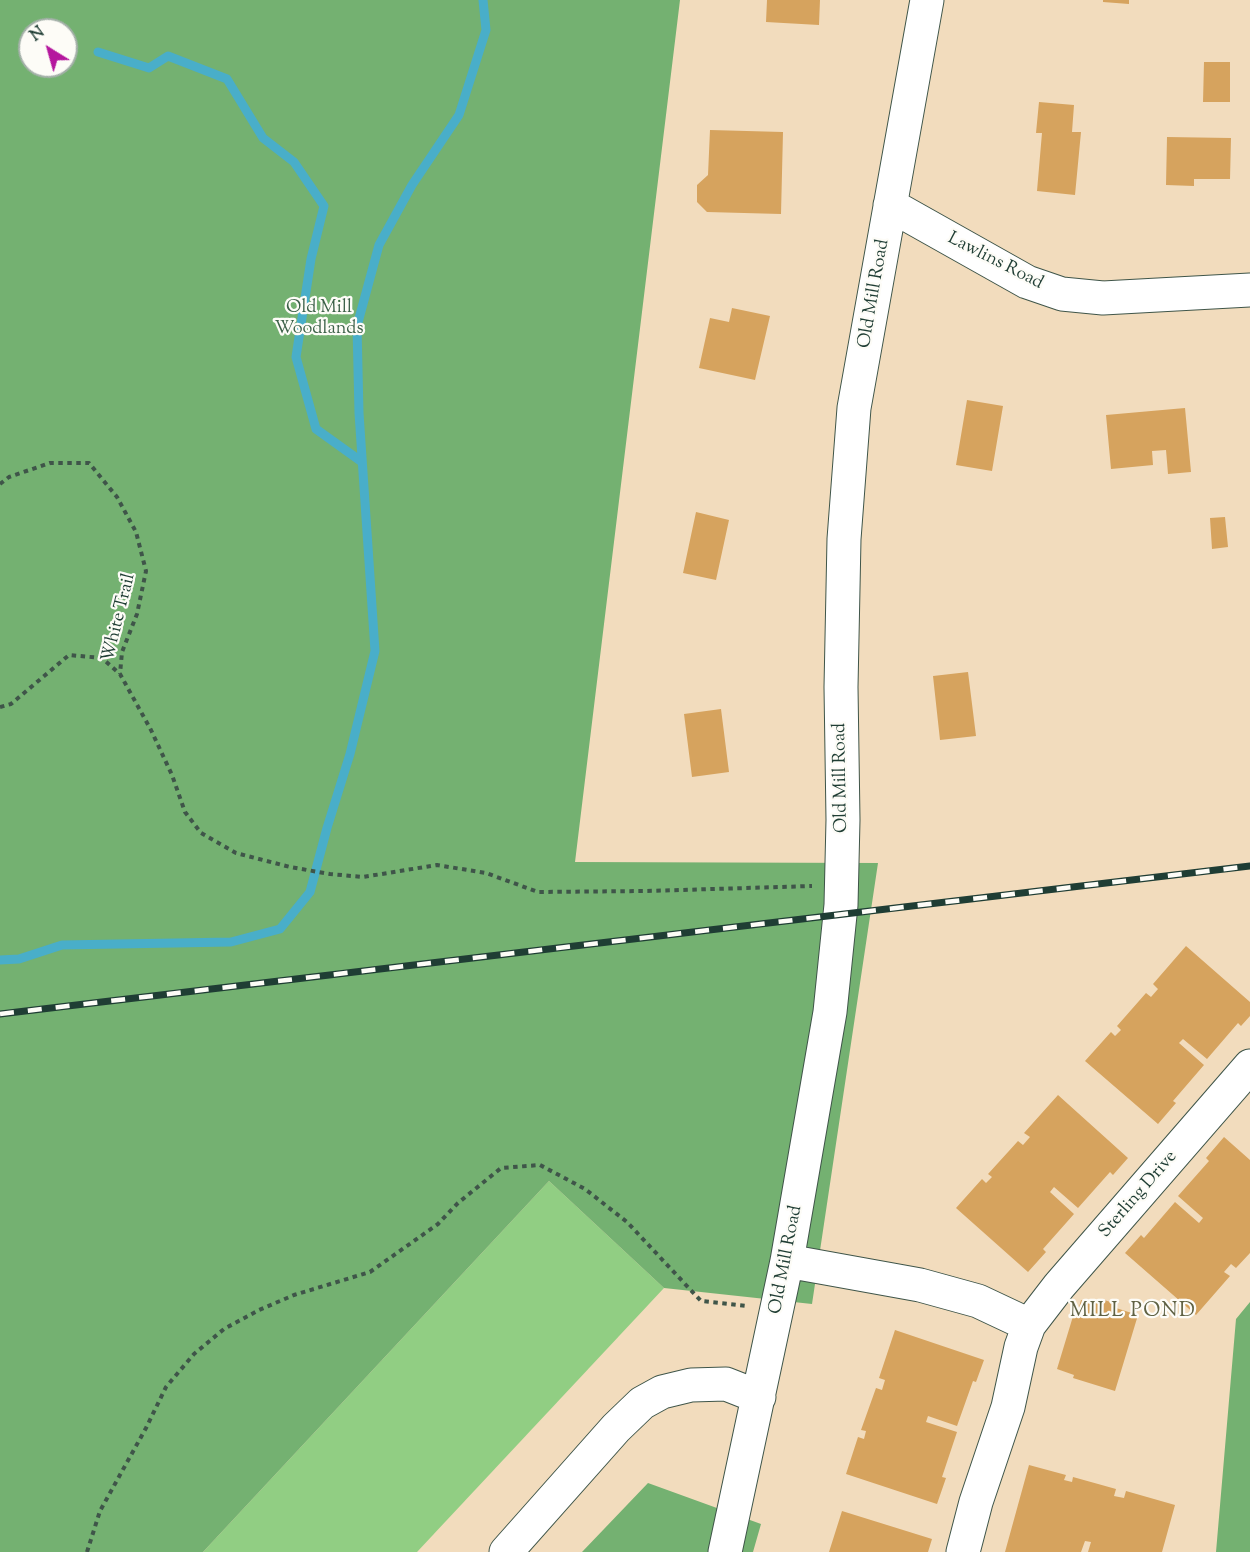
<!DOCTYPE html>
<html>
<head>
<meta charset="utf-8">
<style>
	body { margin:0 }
	#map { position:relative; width:1250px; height:1552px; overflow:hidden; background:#f2dcbd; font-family:"Sorts Mill Goudy",serif }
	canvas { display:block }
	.north { position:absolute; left:18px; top:18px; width:60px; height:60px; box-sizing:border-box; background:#fdfcf7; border:2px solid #a4b0a9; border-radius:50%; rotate:323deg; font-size:16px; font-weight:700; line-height:24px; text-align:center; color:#1f3d34 }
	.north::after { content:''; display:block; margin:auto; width:21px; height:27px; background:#b5179e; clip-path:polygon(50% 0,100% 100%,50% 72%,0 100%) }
</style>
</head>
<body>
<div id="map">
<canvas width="1250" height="1552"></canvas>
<div class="north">N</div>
</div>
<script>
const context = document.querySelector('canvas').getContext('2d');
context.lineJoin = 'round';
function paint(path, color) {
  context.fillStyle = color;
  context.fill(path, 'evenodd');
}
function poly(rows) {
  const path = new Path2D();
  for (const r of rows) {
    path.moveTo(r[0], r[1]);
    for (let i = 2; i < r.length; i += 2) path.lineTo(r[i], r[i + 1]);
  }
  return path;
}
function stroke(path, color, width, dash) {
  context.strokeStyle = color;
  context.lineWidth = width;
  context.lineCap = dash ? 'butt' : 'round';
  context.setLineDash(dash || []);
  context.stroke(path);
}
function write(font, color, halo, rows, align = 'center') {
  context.font = font + ' "Sorts Mill Goudy",serif';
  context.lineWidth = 4.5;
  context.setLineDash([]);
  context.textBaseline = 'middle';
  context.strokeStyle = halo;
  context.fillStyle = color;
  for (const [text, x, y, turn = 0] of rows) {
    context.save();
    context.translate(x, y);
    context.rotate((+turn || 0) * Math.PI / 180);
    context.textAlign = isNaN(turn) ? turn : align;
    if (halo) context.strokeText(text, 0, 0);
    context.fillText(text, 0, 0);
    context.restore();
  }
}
paint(poly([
	[549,1181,664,1288,417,1552,203,1552]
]), '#91ce83');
paint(poly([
	[0,0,680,0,575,862,878,863,812,1304,664,1288,549,1181,203,1552,0,1552],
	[30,30,66,30,66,66,30,66],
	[1250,1302,1250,1552,1216,1552,1236,1319],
	[648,1483,761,1524,753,1552,582,1552]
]), '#74b171');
stroke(poly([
	[98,52,149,68,168,56,227,79,263,138,294,162,324,206,311,259,296,357,316,429,362,462],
	[0,960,19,959,62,945,231,942,280,929,310,892,327,828,350,754,375,651,359,413,357,326,379,245,412,185,459,115,486,30,483,0]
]), '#49aec9', 9);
paint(poly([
	[767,0,820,0,819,25,766,22],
	[1103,0,1129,0,1129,4,1103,2],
	[1204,62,1230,62,1230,102,1203,102],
	[1039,102,1074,105,1072,132,1081,132,1075,195,1037,191,1042,133,1036,133],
	[710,130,783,132,781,214,707,212,697,202,697,185,708,175],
	[1167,137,1231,138,1230,179,1194,179,1194,186,1166,185],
	[732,308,770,316,755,380,699,368,710,318,729,322],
	[967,400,1003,406,992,471,956,465],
	[1185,408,1191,472,1168,474,1166,450,1152,451,1153,465,1111,469,1106,415],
	[696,512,729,520,716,580,683,573],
	[1225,517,1228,547,1212,549,1210,518],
	[968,672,976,736,940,740,933,676],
	[721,709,729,772,692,777,684,714],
	[1186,946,1250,1002,1250,1016,1241,1026,1238,1023,1207,1059,1183,1039,1179,1043,1204,1065,1173,1101,1176,1103,1158,1124,1085,1061,1111,1032,1115,1036,1121,1030,1117,1026,1146,993,1151,997,1158,989,1153,984],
	[1058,1095,1128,1158,1113,1175,1110,1172,1078,1208,1054,1187,1050,1192,1074,1214,1043,1249,1046,1252,1028,1272,956,1208,982,1179,986,1183,992,1177,988,1174,1018,1141,1023,1145,1030,1137,1024,1133],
	[1224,1137,1250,1160,1250,1253,1236,1268,1231,1264,1224,1272,1230,1276,1196,1315,1125,1253,1141,1235,1144,1238,1175,1202,1199,1223,1203,1218,1178,1196,1209,1161,1206,1158],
	[1101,1299,1117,1304,1116,1308,1138,1315,1115,1391,1073,1378,1074,1375,1057,1369,1074,1313,1077,1314,1081,1300,1092,1303,1093,1301,1100,1303],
	[895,1330,984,1360,976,1382,973,1381,957,1426,928,1416,926,1422,957,1432,942,1477,946,1478,937,1504,846,1474,858,1437,864,1439,866,1431,861,1430,876,1388,882,1390,885,1380,879,1378],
	[1029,1465,1066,1475,1064,1480,1072,1482,1073,1477,1116,1489,1114,1496,1124,1498,1126,1491,1175,1505,1162,1552,1088,1552,1091,1542,1085,1541,1081,1552,1005,1552],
	[842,1511,932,1539,928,1552,829,1552]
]), '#d6a35e');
const minor = poly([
	[890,205,1027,282,1062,294,1103,298,1250,290],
	[787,1261,920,1285,978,1301,1029,1325],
	[506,1552,616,1428,642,1403,662,1392,691,1385,726,1384,759,1397],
	[725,1552,787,1261,830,1012,841,905,843,820,841,687,844,539,854,408,927,0],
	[963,1552,976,1502,1008,1407,1021,1347,1029,1325,1059,1286,1250,1066]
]);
stroke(minor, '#3f5549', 35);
stroke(poly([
	[0,484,9,477,50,463,89,463,117,497,136,532,146,571,137,614,122,652,120,674],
	[0,707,11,704,69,655,102,658,120,674,151,730,172,775,185,812,201,833,236,853,290,867,330,874,363,877,437,865,486,873,538,892,647,891,812,886],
	[87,1552,100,1511,146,1428,166,1387,194,1354,224,1329,259,1310,294,1295,370,1272,438,1224,458,1203,501,1168,540,1165,585,1189,627,1222,701,1301,748,1306]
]), '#3f5549', 4, [4.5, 4.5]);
stroke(minor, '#fff', 33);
const rail = poly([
	[0,1014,1250,866]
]);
stroke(rail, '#1f3d34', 7);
stroke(rail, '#fdfcf7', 4.5, [14]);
write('18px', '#1f3d34', '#fdfcf7', [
	["Lawlins Road",995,262,27],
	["Old Mill Road",875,294,-80],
	["White Trail",120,618,-76],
	["Old Mill Road",842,778,-91],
	["Sterling Drive",1139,1195,-49],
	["Old Mill Road",787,1260,-79]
]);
write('18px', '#3c6148', '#fdfcf7', [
	["Old Mill",319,309],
	["Woodlands",319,330]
]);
context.letterSpacing = '1.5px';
write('20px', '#5f6143', '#fdfcf7', [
	["MILL POND",1133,1313]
]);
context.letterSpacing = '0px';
</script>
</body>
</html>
